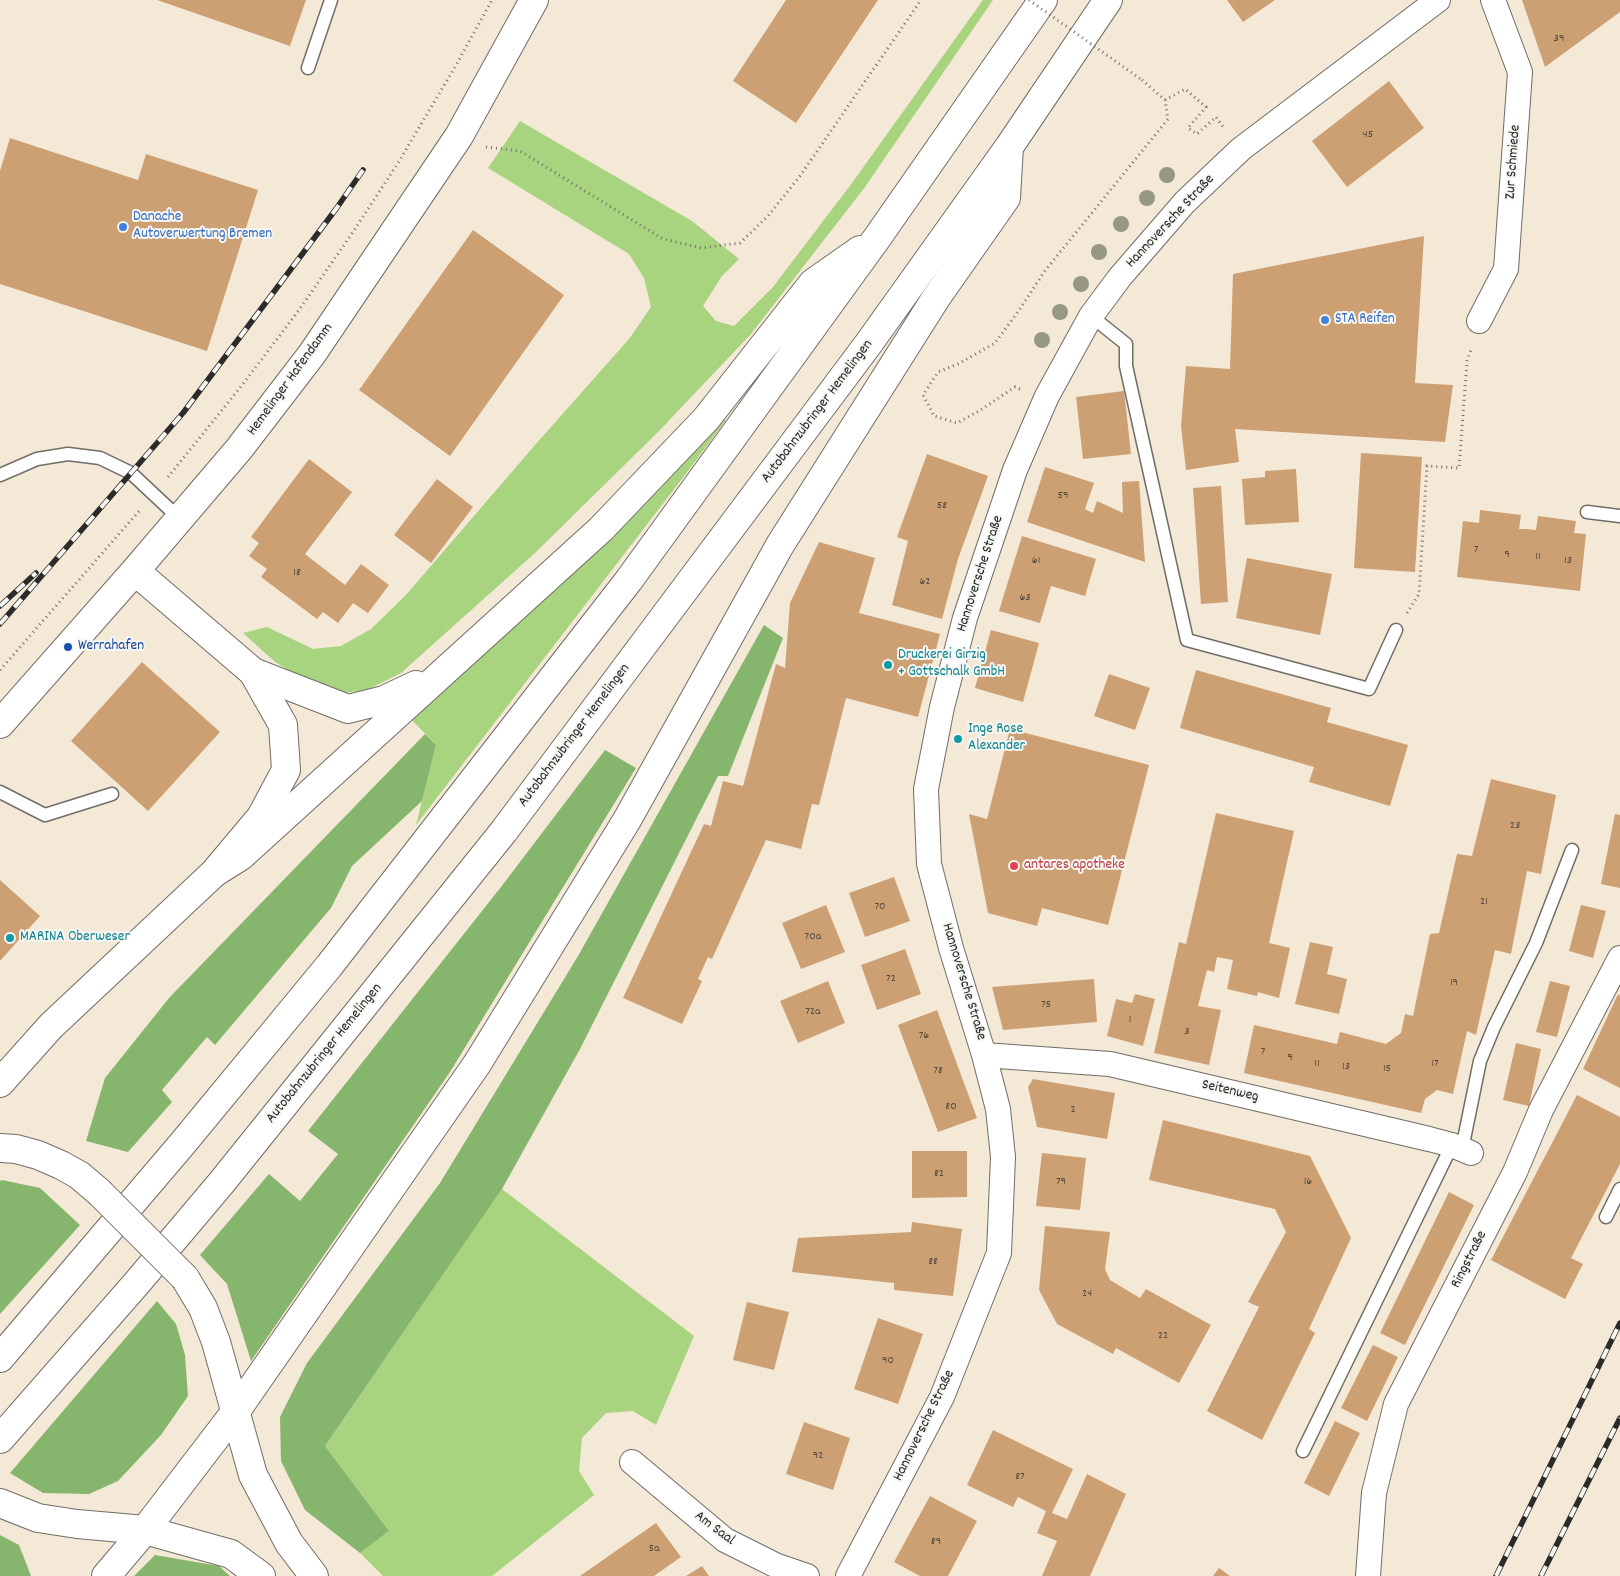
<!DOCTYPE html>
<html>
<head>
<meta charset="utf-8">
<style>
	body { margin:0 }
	canvas { display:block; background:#f4e8d7 }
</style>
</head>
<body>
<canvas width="1620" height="1576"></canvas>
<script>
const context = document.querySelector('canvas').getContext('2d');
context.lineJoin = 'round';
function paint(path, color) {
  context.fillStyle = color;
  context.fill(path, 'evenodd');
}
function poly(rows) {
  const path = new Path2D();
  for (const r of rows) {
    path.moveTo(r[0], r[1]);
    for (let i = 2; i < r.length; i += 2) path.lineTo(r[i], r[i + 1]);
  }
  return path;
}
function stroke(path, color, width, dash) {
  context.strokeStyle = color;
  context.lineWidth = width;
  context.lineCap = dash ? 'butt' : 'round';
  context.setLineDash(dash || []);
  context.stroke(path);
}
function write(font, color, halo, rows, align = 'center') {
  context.font = font + ' Dekko,sans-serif';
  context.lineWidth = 4;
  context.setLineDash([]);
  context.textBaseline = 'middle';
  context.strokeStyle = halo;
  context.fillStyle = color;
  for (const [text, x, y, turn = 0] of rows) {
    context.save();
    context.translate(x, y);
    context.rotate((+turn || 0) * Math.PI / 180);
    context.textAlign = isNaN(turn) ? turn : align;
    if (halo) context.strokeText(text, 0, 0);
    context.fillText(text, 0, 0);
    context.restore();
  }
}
paint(poly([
	[983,0,993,0,865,187,751,334,659,431,535,553,401,673,367,690,341,693,307,682,274,661,243,633,267,627,313,649,341,646,371,629,406,595,535,445,629,339,651,307,644,278,629,254,488,168,520,121,692,221,739,259,722,276,703,306,716,321,734,326,773,287,852,183],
	[722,417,726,420,688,471,416,825,436,745,410,718],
	[502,1189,694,1336,656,1425,633,1411,606,1413,582,1438,579,1471,594,1495,492,1576,383,1576,360,1553,389,1531,325,1446]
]), '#a8d37f');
paint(poly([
	[764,625,783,638,728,776,718,776,580,1049,502,1189,325,1446,389,1531,360,1553,305,1510,281,1461,280,1417,307,1363,440,1183,578,956],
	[425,734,436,745,422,801,352,866,331,908,215,1045,207,1037,162,1090,172,1102,128,1152,86,1141,105,1078,169,998],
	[605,750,636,768,450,1072,251,1361,227,1284,200,1255,269,1174,300,1201,338,1154,308,1131,501,887],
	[2,1180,40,1188,80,1225,0,1314,0,1181],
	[157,1301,176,1324,185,1355,188,1396,161,1435,118,1481,89,1494,43,1493,10,1473],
	[0,1535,19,1545,31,1576,0,1576],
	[155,1555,219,1566,230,1576,134,1576]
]), '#86b56e');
paint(poly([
	[157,0,306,0,290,46],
	[786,0,878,0,796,123,733,81],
	[1227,0,1275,0,1243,22],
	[1522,0,1620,0,1620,12,1545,67],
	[1389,81,1424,128,1347,187,1312,141],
	[10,138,138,180,146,154,258,190,207,351,0,284,0,171],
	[473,230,564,295,450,456,359,390],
	[1424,236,1415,383,1453,385,1445,442,1235,429,1239,462,1186,470,1181,426,1186,366,1230,369,1233,274],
	[1124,391,1131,454,1083,459,1076,397],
	[1361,453,1422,457,1415,572,1354,568],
	[927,454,988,476,958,559,942,619,892,605,908,541,897,537],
	[309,459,352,492,305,554,345,585,361,564,389,585,368,613,353,603,338,623,323,612,317,619,261,577,267,569,249,556,259,543,251,537],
	[1045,467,1094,483,1085,509,1093,513,1097,501,1123,513,1122,482,1139,481,1145,562,1027,522],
	[1296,469,1299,522,1245,525,1242,479,1265,477,1265,471],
	[437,479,473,507,431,563,394,535],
	[1221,486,1228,602,1201,604,1193,488],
	[1480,510,1521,515,1519,529,1526,529,1536,530,1538,516,1576,521,1574,533,1586,534,1580,591,1457,577,1463,521,1479,523],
	[1022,536,1096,559,1085,596,1051,586,1040,623,999,611],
	[819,542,875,558,859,613,940,634,918,717,846,698,819,805,812,804,801,849,766,840,712,959,708,957,698,979,702,981,682,1024,623,998,704,824,711,826,723,781,743,786,776,664,785,668,790,603],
	[1247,558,1332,574,1320,635,1236,618],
	[991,630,1039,643,1023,702,975,688],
	[142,662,220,732,148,811,71,741],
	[1196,670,1331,708,1327,722,1408,745,1390,806,1309,782,1314,767,1180,728],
	[1109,674,1150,688,1135,730,1094,716],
	[1010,729,1149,765,1108,925,1042,908,1037,926,988,913,969,814,987,819],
	[1491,779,1556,795,1541,874,1527,871,1511,954,1495,950,1476,1035,1467,1031,1453,1094,1437,1090,1425,1099,1421,1113,1244,1073,1254,1025,1337,1044,1340,1032,1386,1044,1401,1033,1405,1014,1413,1016,1430,934,1439,933,1457,854,1472,856],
	[1216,813,1294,831,1269,943,1290,948,1279,998,1258,992,1257,996,1227,989,1233,960,1217,957,1214,972,1207,970,1198,1006,1221,1010,1209,1065,1154,1053,1179,942,1186,944],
	[1615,814,1620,815,1620,888,1601,884],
	[894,877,910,921,865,937,849,893],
	[0,880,40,916,0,961],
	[826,905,845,952,801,969,782,923],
	[1581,905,1606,911,1593,958,1569,951],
	[1310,942,1333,947,1327,974,1347,979,1339,1014,1295,1004],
	[905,949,921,994,877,1010,861,965],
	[1094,979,1097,1022,1003,1030,992,987],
	[828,981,845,1023,798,1043,780,1001],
	[1550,981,1570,986,1557,1037,1536,1032],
	[1135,994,1155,999,1143,1046,1107,1036,1116,999,1132,1003],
	[1618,994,1620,996,1620,1088,1583,1069],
	[937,1010,977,1118,938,1132,898,1025],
	[1516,1043,1541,1049,1529,1106,1503,1100],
	[1033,1079,1115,1093,1107,1139,1037,1127,1028,1087],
	[1577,1095,1620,1117,1620,1164,1571,1258,1583,1264,1565,1299,1491,1260],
	[1163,1120,1310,1156,1351,1238,1309,1329,1315,1333,1262,1440,1207,1411,1259,1307,1248,1302,1286,1232,1275,1209,1149,1180],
	[912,1151,967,1151,967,1197,912,1198],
	[1042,1153,1086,1158,1080,1210,1036,1206],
	[1449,1192,1474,1205,1405,1345,1380,1333],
	[912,1222,962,1229,953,1296,894,1290,894,1283,792,1272,798,1238,911,1232],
	[1045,1226,1110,1232,1105,1269,1110,1280,1140,1298,1146,1289,1211,1325,1179,1383,1116,1348,1113,1354,1057,1324,1039,1290],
	[747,1302,789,1312,774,1370,733,1360],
	[878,1318,923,1334,898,1404,854,1389],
	[1373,1345,1398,1357,1367,1421,1341,1408],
	[1335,1421,1360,1433,1329,1496,1304,1483],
	[804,1422,850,1438,833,1490,786,1474],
	[993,1430,1073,1469,1052,1513,1067,1519,1087,1474,1126,1494,1090,1576,1042,1576,1057,1541,1037,1533,1046,1511,1018,1497,1013,1507,967,1485],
	[930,1496,977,1521,948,1576,920,1576,894,1562],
	[656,1523,681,1557,654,1576,580,1576],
	[702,1566,709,1576,686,1576],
	[1219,1568,1230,1576,1213,1576]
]), '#cda074');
const service = poly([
	[308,68,331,0],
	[1091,316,1126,344,1126,366,1187,640,1369,689,1396,630],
	[0,475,37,459,68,454,100,458,131,473,180,519],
	[1587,512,1620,516],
	[0,792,45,815,112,794],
	[1462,1149,1480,1061,1494,1027,1536,943,1572,850],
	[1606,1217,1620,1189],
	[1303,1451,1452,1145]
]);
const minor = poly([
	[1479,321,1506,269,1520,72,1493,0],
	[984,1055,1110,1064,1429,1139,1452,1145,1471,1153],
	[632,1462,725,1540,775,1565,807,1576],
	[848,1576,942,1397,999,1253,1003,1157,998,1109,984,1055,951,948,929,864,926,789,942,707,965,618,1015,470,1047,396,1091,316,1120,277,1185,202,1241,149,1438,0],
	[1368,1576,1374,1493,1396,1404,1515,1172,1541,1110,1620,958]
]);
const tertiary = poly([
	[0,724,135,571,239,449,312,354,459,136,534,0],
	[0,1083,51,1026,214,873,261,817,286,770,283,725,253,672,135,571]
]);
const secondary = poly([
	[0,1148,16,1149,38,1155,61,1165,79,1175,99,1192],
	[185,1278,203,1308,216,1342,253,1475,289,1543,314,1576],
	[0,1503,38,1518,77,1524,145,1530,231,1554,261,1576],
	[145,1530,236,1411]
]);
const trunk = poly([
	[253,672,348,709,384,700,416,685],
	[214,873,241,856,601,529,706,419,813,283,860,250],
	[0,1358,183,1143,329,966,629,580,877,238,1043,0],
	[236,1411,477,1064,627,820,780,545,936,298,1006,198,1009,147],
	[0,1439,136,1284,222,1182,504,831,869,343,1009,147,1108,0],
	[106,1576,145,1530]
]);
stroke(service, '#716d67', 15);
stroke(minor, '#716d67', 26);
stroke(tertiary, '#716d67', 30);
stroke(secondary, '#716d67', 30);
stroke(trunk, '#716d67', 30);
stroke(poly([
	[1165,100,1185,89,1206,107,1188,128,1197,134,1216,117,1224,128],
	[486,147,520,151,663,239,701,248,740,243,768,216,800,176,921,0],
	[1020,389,1015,387,979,411,957,423,934,416,923,395,938,372,958,364,995,343,1020,309,1044,272,1168,119,1165,100,1142,80],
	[168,477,243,384,299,310,353,232,398,163,455,67,492,0],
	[1407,613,1419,594,1427,466,1459,468,1467,361,1472,347],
	[0,670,140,510]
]), '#716d67', 3, [1, 4]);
stroke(service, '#fff', 12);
stroke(minor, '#fff', 24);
stroke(tertiary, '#fff', 28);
stroke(secondary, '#fff', 28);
stroke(trunk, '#fff', 28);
const rail = poly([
	[0,606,36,573],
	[0,624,183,413,336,209,363,170],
	[1496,1576,1620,1323],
	[1541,1576,1620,1418]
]);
stroke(rail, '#2b2b2b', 5.5);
stroke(rail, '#f6f6f2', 4, [11]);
const secondaryBridge = poly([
	[99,1192,185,1278]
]);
stroke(secondaryBridge, '#716d67', 30, []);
stroke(poly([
	[1029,0,1142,80]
]), '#716d67', 3, [1, 4]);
stroke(secondaryBridge, '#fff', 28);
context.fillStyle = '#969784';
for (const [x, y] of [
	[1167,175],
	[1147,198],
	[1121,224],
	[1099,252],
	[1081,284],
	[1060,312],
	[1042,340]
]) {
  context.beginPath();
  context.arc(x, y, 8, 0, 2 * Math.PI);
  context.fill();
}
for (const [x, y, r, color] of [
	[123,227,5,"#3f7fe0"],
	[1325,320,5,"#3f7fe0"],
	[68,647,5,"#1a4fb4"],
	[888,665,5,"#0f9aa8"],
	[958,739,5,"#0f9aa8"],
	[1014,866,5,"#e0444e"],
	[10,938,5,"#0f9aa8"]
]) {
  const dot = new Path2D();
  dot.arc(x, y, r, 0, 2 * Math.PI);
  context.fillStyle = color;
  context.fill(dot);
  stroke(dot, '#f6f6f2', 2);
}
write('12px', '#54483d', null, [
	["39",1559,39],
	["45",1368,135],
	["59",1063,496],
	["58",942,506],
	["7",1476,550],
	["9",1507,555],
	["11",1538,557],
	["61",1036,561],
	["13",1568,561],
	["18",297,573],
	["62",925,582],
	["63",1025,598],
	["23",1515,826],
	["21",1484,902],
	["70",880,907],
	["70a",813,937],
	["72",891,979],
	["19",1454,983],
	["75",1046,1005],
	["72a",813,1012],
	["1",1130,1020],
	["3",1187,1032],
	["76",924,1036],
	["7",1263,1052],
	["9",1290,1058],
	["11",1317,1064],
	["17",1435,1064],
	["13",1346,1067],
	["15",1387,1069],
	["78",938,1071],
	["80",951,1107],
	["2",1073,1110],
	["82",939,1174],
	["79",1061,1182],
	["16",1308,1182],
	["88",933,1262],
	["24",1087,1294],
	["22",1163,1336],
	["90",888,1361],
	["92",818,1456],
	["87",1020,1477],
	["89",936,1542],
	["5a",654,1549]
]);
write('15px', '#2b2b2b', '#f6f6f2', [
	["Zur Schmiede",1514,162,-86],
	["Hannoversche Straße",1171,222,-47],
	["Hemelinger Hafendamm",291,380,-54],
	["Autobahnzubringer Hemelingen",818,412,-53],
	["Hannoversche Straße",981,574,-72],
	["Autobahnzubringer Hemelingen",575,736,-53],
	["Hannoversche Straße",963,982,73],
	["Autobahnzubringer Hemelingen",325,1054,-51],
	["Seitenweg",1230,1092,13],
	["Ringstraße",1470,1260,-63],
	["Hannoversche Straße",925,1426,-64],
	["Am Saal",714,1529,37]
]);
write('15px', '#366cbe', '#f6f6f2', [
	["Danache",133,218],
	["Autoverwertung Bremen",133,235],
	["STA Reifen",1335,320]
], 'left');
write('15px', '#164399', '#f6f6f2', [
	["Werrahafen",78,647]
], 'left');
write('15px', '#0d838f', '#f6f6f2', [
	["Druckerei Girzig",898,656],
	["+ Gottschalk GmbH",898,673],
	["Inge Rose",968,730],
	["Alexander",968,747],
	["MARINA Oberweser",20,938]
], 'left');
write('15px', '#be3a42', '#f6f6f2', [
	["antares apotheke",1024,866]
], 'left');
</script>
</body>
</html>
